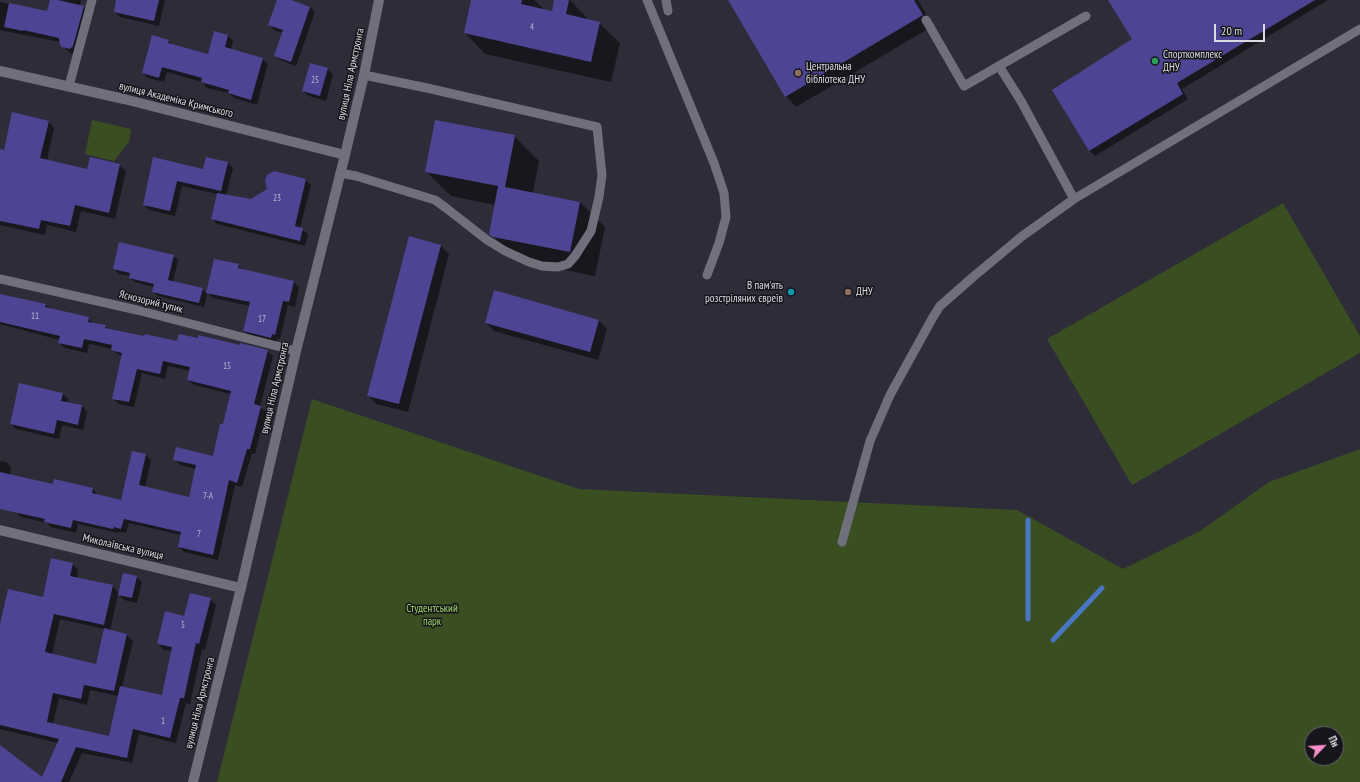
<!DOCTYPE html>
<html>
<head>
<meta charset="utf-8">
<style>
	body { margin:0 }
	#map { position:relative; width:1360px; height:782px; overflow:hidden; background:#2d2c38; font-family:"PT Sans Narrow",sans-serif }
	canvas { display:block }
	.north { position:absolute; left:1304px; top:726px; width:40px; height:40px; box-sizing:border-box; background:#15151b; border:1px solid #64646b; border-radius:50%; rotate:65deg; font-size:11px; font-weight:700; line-height:16px; text-align:center; color:#dbdbe2 }
	.north::after { content:''; display:block; margin:auto; width:14px; height:18px; background:#f98fca; clip-path:polygon(50% 0,100% 100%,50% 72%,0 100%) }
	.scale { position:absolute; left:1214px; top:24px; width:51px; height:18px; box-sizing:border-box; border:2px solid #dbdbe2; border-top:0; padding-left:5px; font-size:12px; line-height:14px; white-space:nowrap; color:#dbdbe2; -webkit-text-stroke:3px #15151b; paint-order:stroke }
</style>
</head>
<body>
<div id="map">
<canvas width="1360" height="782"></canvas>
<div class="north">Пн</div>
<div class="scale">20 m</div>
</div>
<script>
const context = document.querySelector('canvas').getContext('2d');
context.lineJoin = 'round';
function paint(path, color) {
  context.fillStyle = color;
  context.fill(path, 'evenodd');
}
function poly(rows) {
  const path = new Path2D();
  for (const r of rows) {
    path.moveTo(r[0], r[1]);
    for (let i = 2; i < r.length; i += 2) path.lineTo(r[i], r[i + 1]);
  }
  return path;
}
function stroke(path, color, width, dash) {
  context.strokeStyle = color;
  context.lineWidth = width;
  context.lineCap = dash ? 'butt' : 'round';
  context.setLineDash(dash || []);
  context.stroke(path);
}
function write(font, color, halo, rows, align = 'center') {
  context.font = font + ' "PT Sans Narrow",sans-serif';
  context.lineWidth = 3;
  context.setLineDash([]);
  context.textBaseline = 'middle';
  context.strokeStyle = halo;
  context.fillStyle = color;
  for (const [text, x, y, turn = 0] of rows) {
    context.save();
    context.translate(x, y);
    context.rotate((+turn || 0) * Math.PI / 180);
    context.textAlign = isNaN(turn) ? turn : align;
    if (halo) context.strokeText(text, 0, 0);
    context.fillText(text, 0, 0);
    context.restore();
  }
}
paint(poly([
	[92,120,131,129,129,142,114,161,85,154],
	[1283,203,1360,336,1360,353,1132,485,1047,339],
	[312,399,579,489,1017,510,1123,569,1200,531,1269,482,1360,449,1360,782,217,782],
	[1312,734,1336,734,1336,758,1312,758]
]), '#394f21');
paint(poly([
	[51,0,81,0,80,6,84,7,89,12,76,54,72,54,67,50,60,42,0,30,0,2,48,13],
	[117,0,165,0,159,26,120,17,115,12],
	[278,0,288,0,310,7,315,12,296,66,280,60,275,55,283,33,274,30,270,25],
	[472,0,534,0,545,10,552,12,555,0,570,0,589,20,599,23,620,43,611,82,485,54,465,33],
	[733,0,918,0,933,26,796,107,786,96],
	[1110,0,1328,0,1182,89,1188,99,1095,156,1090,151,1053,90,1133,39],
	[228,36,233,41,231,50,263,59,268,64,257,105,234,98,229,93,207,88,202,82,167,72,164,82,148,78,143,73,168,41,174,46,209,55],
	[327,69,333,74,326,101,309,96,303,91],
	[48,121,54,128,47,160,88,170,119,165,126,171,115,219,81,211,76,232,47,225,45,235,0,225,0,150,5,151],
	[514,136,539,161,533,193,580,202,605,227,595,276,519,261,490,233,495,205,451,196,426,171],
	[154,158,204,170,227,162,233,168,226,196,251,200,305,180,311,185,300,228,308,234,305,246,217,224,212,218,217,194,182,186,175,216,149,210,144,204],
	[441,246,449,254,408,412,376,404,368,396],
	[173,256,178,260,173,282,202,289,207,294,204,307,158,296,153,292,154,287,135,282,130,278,131,276,119,274,114,269],
	[238,265,244,271,294,282,299,287,295,307,288,305,280,339,277,339,276,343,250,336,244,331,250,306,213,298,207,292],
	[0,294,46,305,51,310,88,318,94,324,105,326,109,330,178,342,240,347,267,351,273,356,260,407,266,412,255,454,252,453,242,487,235,485,218,560,184,552,179,547,181,535,129,523,126,533,119,532,119,533,78,524,76,533,51,527,47,523,21,517,16,512,0,506,0,461,6,462,11,467,10,475,54,485,93,489,98,496,122,501,146,455,151,460,145,488,190,498,196,469,180,465,174,459,213,457,224,426,231,394,194,385,188,380,190,371,168,366,165,379,142,373,134,407,119,404,113,398,123,356,118,355,113,349,89,344,87,353,65,348,59,343,60,340,0,324],
	[599,321,607,329,598,360,494,331,486,323],
	[63,394,68,399,67,403,82,406,87,412,83,430,62,425,59,439,16,429,11,424],
	[72,564,78,570,77,578,113,586,119,593,137,577,142,582,137,603,124,600,118,594,110,631,127,635,133,641,122,687,163,696,172,651,164,650,158,644,185,617,210,599,216,605,205,650,202,649,190,704,186,703,176,743,139,734,132,763,82,753,69,782,0,782,0,746,43,779,58,743,0,729,0,628,44,598],
	[60,619,104,629,97,665,52,655],
	[90,690,119,696,110,737,53,724,59,698,87,705]
]), '#0007');
stroke(poly([
	[1028,619,1028,520],
	[1053,640,1102,588]
]), '#4976c1', 5);
paint(poly([
	[50,0,58,0,84,6,73,46,70,49,62,47,60,45,59,38,23,30,23,31,4,27,9,3,47,11],
	[116,0,159,0,154,21,114,12],
	[277,0,291,0,310,7,291,62,274,56,283,30,268,25],
	[471,0,522,0,521,4,552,11,554,0,569,0,566,14,600,22,591,62,464,33],
	[728,0,914,0,923,15,785,97],
	[1108,0,1315,0,1177,83,1183,94,1089,151,1052,90,1132,39],
	[214,31,228,35,225,47,263,58,251,100,228,93,229,90,201,82,202,78,162,67,159,78,142,73,152,35,169,40,168,43,208,54],
	[310,63,328,68,320,96,302,91],
	[12,112,49,121,40,158,87,169,90,157,120,164,109,213,75,205,70,226,41,220,39,229,0,221,0,149,4,150],
	[435,120,515,135,505,187,580,202,570,252,493,237,489,234,498,186,425,172],
	[153,157,203,169,206,157,228,162,221,191,177,181,170,211,143,205],
	[274,171,306,179,295,226,303,228,300,241,211,219,217,193,251,199,267,189,265,180,267,175],
	[409,236,441,245,399,404,367,396],
	[119,242,174,255,168,280,203,288,199,303,152,292,154,284,129,278,130,273,113,269],
	[214,259,239,264,238,268,294,281,289,302,283,301,275,335,272,334,271,338,243,331,250,302,206,293],
	[494,290,599,320,590,352,485,323],
	[0,294,46,304,45,307,89,317,88,322,106,325,105,328,144,336,145,334,177,341,179,334,198,338,198,335,240,345,240,343,268,350,254,404,261,406,250,449,247,449,237,483,229,480,213,555,178,547,181,532,124,519,121,529,114,527,113,529,73,520,71,528,44,522,45,519,0,509,0,472,53,484,54,479,93,488,92,493,121,500,132,451,146,454,139,485,189,497,196,465,173,460,176,447,213,456,220,424,223,424,231,391,187,380,190,367,163,361,160,374,137,369,129,402,112,399,122,353,111,350,112,345,84,339,82,348,58,343,60,336,0,322],
	[19,383,63,393,61,401,82,405,78,425,57,420,54,434,10,424],
	[51,558,73,563,70,576,113,585,104,625,54,614,45,652,96,664,104,628,127,634,114,691,84,685,81,699,53,693,47,722,109,736,120,686,162,695,172,647,157,644,165,611,184,616,190,593,211,598,199,644,196,643,184,698,180,698,170,738,133,729,127,758,76,747,61,782,0,782,0,745,42,777,59,739,0,725,0,624,8,589,43,597],
	[123,573,137,576,132,598,118,595]
]), '#4e4494');
stroke(poly([
	[647,0,714,163,724,193,726,217,719,243,707,275],
	[666,0,668,11],
	[926,20,964,86,1086,16],
	[999,66,1021,101,1074,199,1360,29],
	[69,86,92,0],
	[340,173,356,176,435,200,446,208,487,240,505,251,529,262,542,266,558,267,568,264,575,256,591,231,599,197,602,175,597,127,427,88,364,75],
	[0,279,137,310,296,351],
	[842,542,870,441,890,395,933,317,940,306,973,277,1021,237,1074,199]
]), '#70707d', 9);
stroke(poly([
	[0,71,124,99,345,155],
	[0,530,241,588],
	[193,782,241,588,296,351,345,155,364,75,379,0]
]), '#70707d', 10);
for (const [x, y, r, color] of [
	[1155,61,4,"#2e9e5b"],
	[798,73,4,"#8d6e63"],
	[791,292,4,"#0f9aa8"],
	[848,292,4,"#8d6e63"]
]) {
  const dot = new Path2D();
  dot.arc(x, y, r, 0, 2 * Math.PI);
  context.fillStyle = color;
  context.fill(dot);
  stroke(dot, '#15151b', 1.5);
}
write('9px', '#b8b5ce', null, [
	["4",532,27],
	["25",315,80],
	["23",277,198],
	["11",35,316],
	["17",262,319],
	["15",227,366],
	["7-А",208,496],
	["7",199,534],
	["5",183,625],
	["1",163,721]
]);
write('11px', '#dbdbe2', '#15151b', [
	["Спорткомплекс",1163,55],
	["ДНУ",1163,68],
	["Центральна",806,67],
	["бібліотека ДНУ",806,80],
	["В пам'ять",783,286,"right"],
	["розстріляних євреїв",783,299,"right"],
	["ДНУ",856,292]
], 'left');
write('11px', '#dbdbe2', '#15151b', [
	["вулиця Ніла Армстронга",351,74,-78],
	["вулиця Академіка Кримського",176,100,14],
	["Яснозорий тупик",151,302,14],
	["вулиця Ніла Армстронга",275,388,-77],
	["Миколаївська вулиця",123,547,13],
	["вулиця Ніла Армстронга",200,703,-76]
]);
write('11px', '#a2d967', '#15151b', [
	["Студентський",432,609],
	["парк",432,622]
]);
</script>
</body>
</html>
